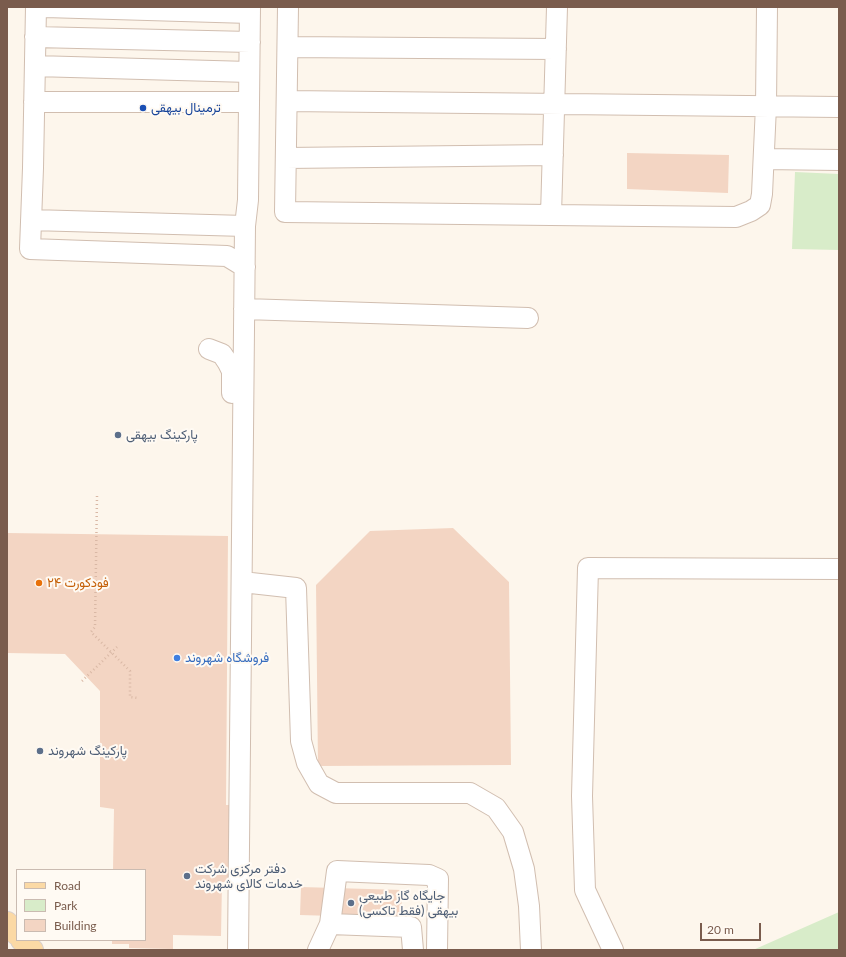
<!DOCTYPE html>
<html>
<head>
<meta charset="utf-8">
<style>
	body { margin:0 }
	#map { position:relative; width:846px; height:957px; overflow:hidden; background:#fdf6ec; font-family:Lato,sans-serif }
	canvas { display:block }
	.frame { position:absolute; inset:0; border:8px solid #7a5c4d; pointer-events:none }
	.legend { position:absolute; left:16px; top:869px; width:130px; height:72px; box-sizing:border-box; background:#fffaf3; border:1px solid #cabbb1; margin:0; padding:5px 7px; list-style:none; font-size:12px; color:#7a5c4d }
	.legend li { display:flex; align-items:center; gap:8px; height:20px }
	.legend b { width:20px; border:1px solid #cabbb1 }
	.scale { position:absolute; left:700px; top:923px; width:61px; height:18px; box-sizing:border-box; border:2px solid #7a5c4d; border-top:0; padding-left:5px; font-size:12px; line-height:14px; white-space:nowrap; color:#7a5c4d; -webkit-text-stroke:3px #fffaf3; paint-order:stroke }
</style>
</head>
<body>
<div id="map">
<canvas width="846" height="957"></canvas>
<div class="frame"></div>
<ul class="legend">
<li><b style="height:5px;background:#fbd9a5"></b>Road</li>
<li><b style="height:11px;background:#d8ecc9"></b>Park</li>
<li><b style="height:11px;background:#f3d5c3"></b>Building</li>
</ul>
<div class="scale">20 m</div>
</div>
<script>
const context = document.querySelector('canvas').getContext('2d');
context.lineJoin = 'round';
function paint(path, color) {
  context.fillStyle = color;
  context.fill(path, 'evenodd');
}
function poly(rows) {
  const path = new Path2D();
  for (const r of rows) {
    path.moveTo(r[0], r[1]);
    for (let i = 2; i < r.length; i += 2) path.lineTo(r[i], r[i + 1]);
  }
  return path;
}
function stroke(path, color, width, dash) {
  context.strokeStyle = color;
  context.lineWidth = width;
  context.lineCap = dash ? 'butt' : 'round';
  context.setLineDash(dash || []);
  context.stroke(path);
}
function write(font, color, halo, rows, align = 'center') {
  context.font = font + ' Lato,Vazirmatn,sans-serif';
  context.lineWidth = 4;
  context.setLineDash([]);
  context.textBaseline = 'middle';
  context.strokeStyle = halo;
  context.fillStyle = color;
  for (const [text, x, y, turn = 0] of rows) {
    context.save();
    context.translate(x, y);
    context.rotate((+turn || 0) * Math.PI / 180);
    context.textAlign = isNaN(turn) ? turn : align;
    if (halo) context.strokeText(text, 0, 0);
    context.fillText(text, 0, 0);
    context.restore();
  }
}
paint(poly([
	[795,172,839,174,839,250,792,249],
	[839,912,839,950,753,950]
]), '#d8ecc9');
paint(poly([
	[627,153,729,155,728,193,627,189],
	[453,528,509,582,511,765,318,766,316,585,370,531],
	[7,533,228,536,226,805,231,805,230,882,222,882,221,936,173,935,173,949,129,948,129,944,112,944,112,940,145,940,145,870,113,870,114,809,100,807,100,691,65,654,7,653],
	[301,887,402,890,401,918,300,915]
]), '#f3d5c3');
const minor = poly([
	[36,7,33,168,30,249,227,256,245,267],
	[45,7,250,13],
	[288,7,285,212,551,215],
	[557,7,551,215,736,217,751,211,760,205,762,194,766,106,767,7],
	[35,37,250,42],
	[288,47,556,49],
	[35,66,249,72],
	[287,101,839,107],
	[34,102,249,102],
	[286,158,553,155],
	[764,159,839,160],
	[31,220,245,226],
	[244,309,528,318],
	[209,349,222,354,228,363,232,371,232,393],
	[242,582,296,588,301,741,307,763,319,784,336,793,470,793,496,808,513,832,524,869,529,906,531,950],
	[330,924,337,871,429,875,438,879,437,950],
	[238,950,245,226,248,200,250,7],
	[318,950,330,924,411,927,413,950],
	[613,950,585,890,582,796,588,568,839,569]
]);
const major = poly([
	[7,923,17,934],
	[22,940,32,950]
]);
stroke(minor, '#d1beb0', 22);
stroke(major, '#dad1cd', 24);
stroke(poly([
	[97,496,95,627,91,632,130,671,130,697,138,698],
	[82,681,117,647]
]), '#d9b8a5', 2.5, [1, 3]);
stroke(minor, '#fff', 20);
stroke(major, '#fbd9a5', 22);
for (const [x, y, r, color] of [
	[143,108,4,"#1a4fb4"],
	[118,435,4,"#5c6f8a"],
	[39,583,4,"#e8710a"],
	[177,658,4,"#3f7fe0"],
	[40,751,4,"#5c6f8a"],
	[187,876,4,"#5c6f8a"],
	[351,903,4,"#5c6f8a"]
]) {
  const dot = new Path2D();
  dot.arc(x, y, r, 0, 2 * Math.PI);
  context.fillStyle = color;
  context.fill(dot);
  stroke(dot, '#fffaf3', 1.5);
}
write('13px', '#164399', '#fffaf3', [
	["ترمینال بیهقی",151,108]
], 'left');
write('13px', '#4e5e75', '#fffaf3', [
	["پارکینگ بیهقی",126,435],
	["پارکینگ شهروند",48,751],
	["دفتر مرکزی شرکت",195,869],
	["خدمات کالای شهروند",195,884],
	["جایگاه گاز طبیعی",359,896],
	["بیهقی (فقط تاکسی)",359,911]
], 'left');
write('13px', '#c56008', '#fffaf3', [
	["فودکورت ۲۴",47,583]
], 'left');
write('13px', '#366cbe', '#fffaf3', [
	["فروشگاه شهروند",185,658]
], 'left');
</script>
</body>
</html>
